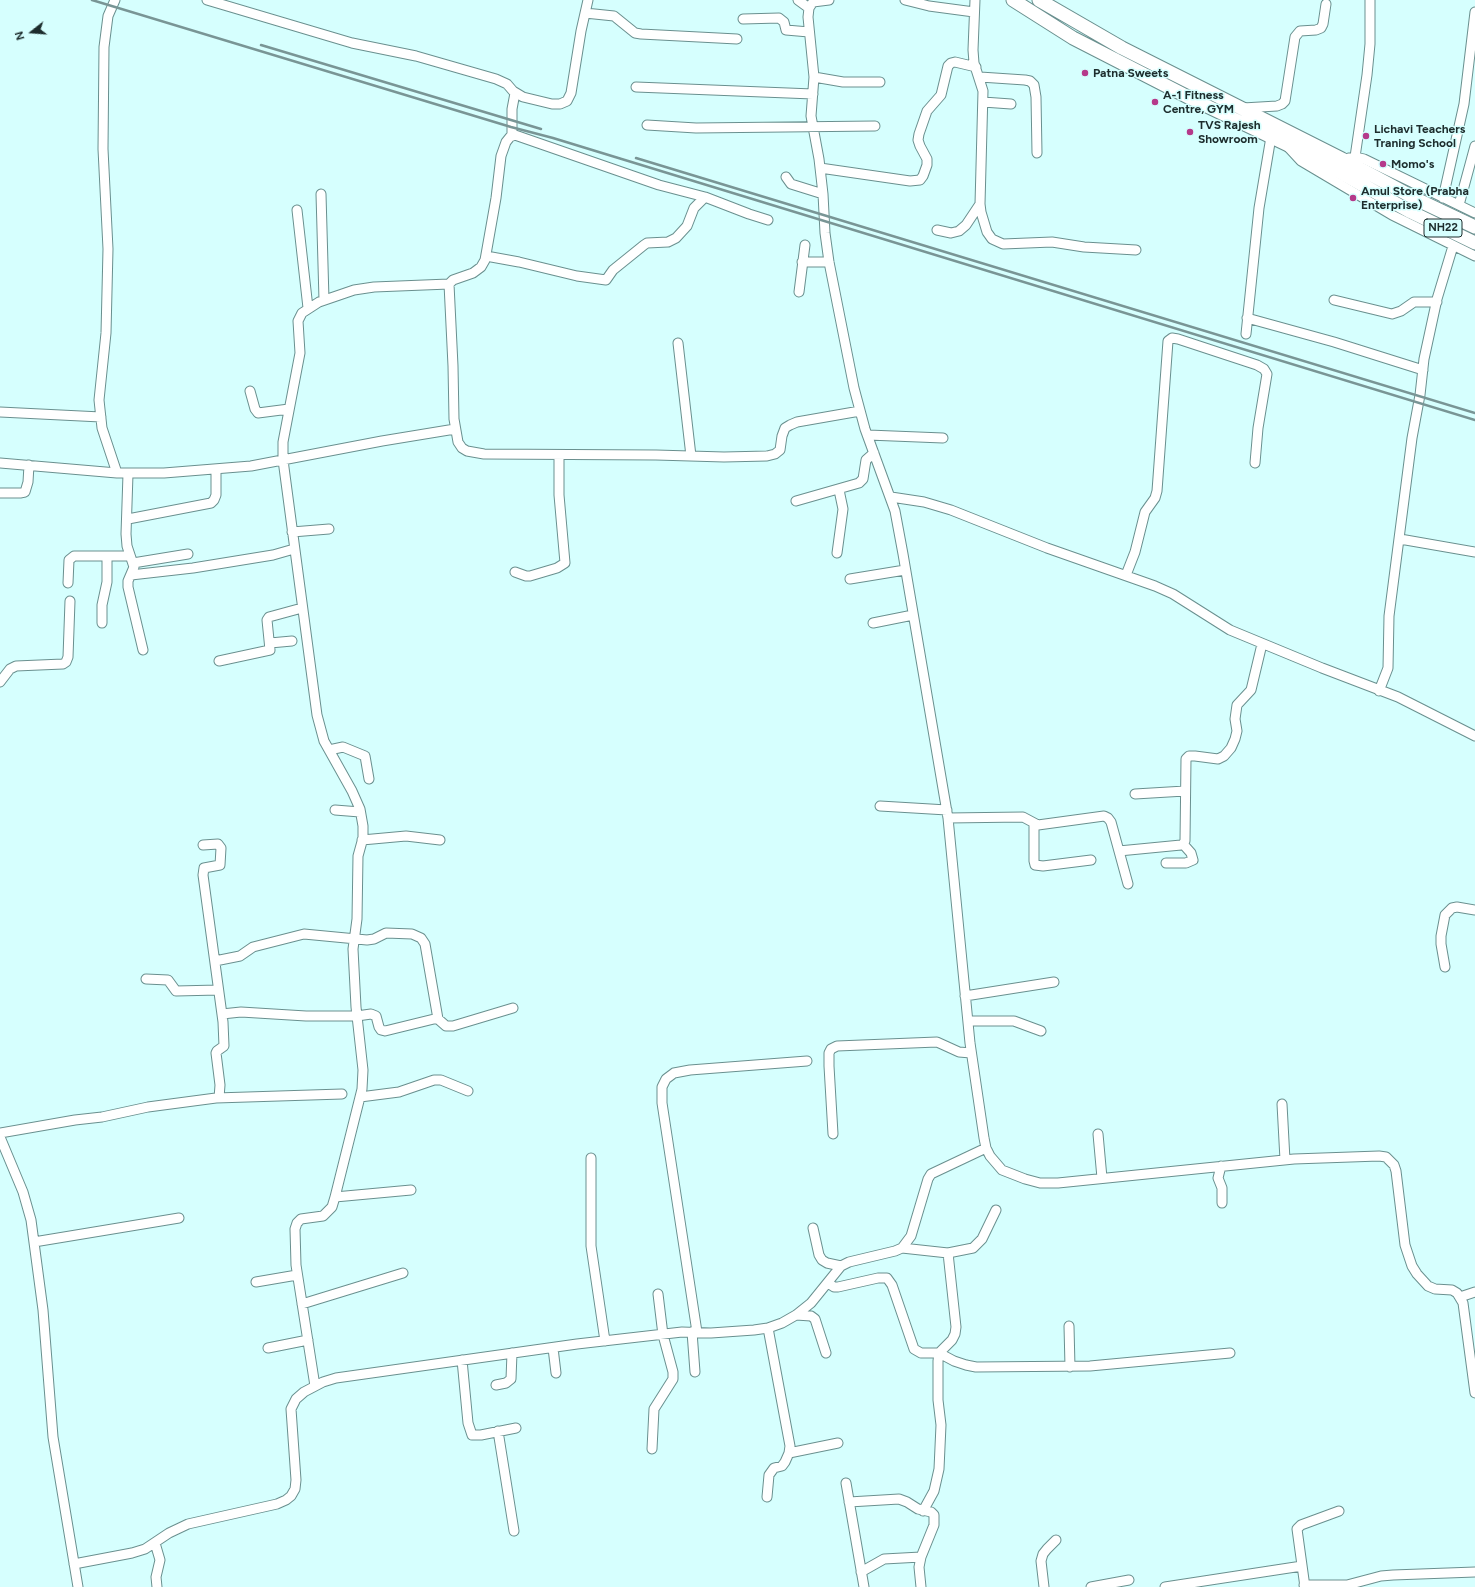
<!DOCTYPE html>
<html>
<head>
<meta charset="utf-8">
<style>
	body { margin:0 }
	#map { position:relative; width:1475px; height:1587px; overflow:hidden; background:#d6fffe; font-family:Figtree,sans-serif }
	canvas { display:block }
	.north { position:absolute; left:12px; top:12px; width:40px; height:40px; -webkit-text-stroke:3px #d6fffe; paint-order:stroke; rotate:253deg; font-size:11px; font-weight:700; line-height:16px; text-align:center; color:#1d2d2d }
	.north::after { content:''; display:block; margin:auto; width:14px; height:18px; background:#1d2d2d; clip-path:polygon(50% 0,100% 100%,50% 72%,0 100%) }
</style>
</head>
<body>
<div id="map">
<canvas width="1475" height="1587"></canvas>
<div class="north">N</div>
</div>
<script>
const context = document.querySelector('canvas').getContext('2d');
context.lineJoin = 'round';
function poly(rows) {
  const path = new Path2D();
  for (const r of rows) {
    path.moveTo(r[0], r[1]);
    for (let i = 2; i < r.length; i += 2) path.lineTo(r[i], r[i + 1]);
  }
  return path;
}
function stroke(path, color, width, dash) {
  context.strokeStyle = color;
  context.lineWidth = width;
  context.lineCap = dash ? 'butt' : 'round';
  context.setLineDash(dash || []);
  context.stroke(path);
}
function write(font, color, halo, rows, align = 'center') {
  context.font = font + ' Figtree,sans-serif';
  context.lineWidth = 3;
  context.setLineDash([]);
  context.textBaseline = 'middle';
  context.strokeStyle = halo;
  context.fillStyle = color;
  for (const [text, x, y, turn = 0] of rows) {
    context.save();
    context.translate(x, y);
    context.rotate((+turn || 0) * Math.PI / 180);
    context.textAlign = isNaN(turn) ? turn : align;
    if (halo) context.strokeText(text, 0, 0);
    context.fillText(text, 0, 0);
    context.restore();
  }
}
const minor = poly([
	[115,0,108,16,104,47,103,149,108,249,106,333,99,400,102,428,117,473],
	[207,0,352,43,416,56,496,79,507,84,513,91,523,97,552,104,560,104,567,101,571,93,581,31,588,0],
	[798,0,809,8],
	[829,0,813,2,809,8,808,17,814,77,811,116,819,159,823,194,825,233,829,262,854,388,865,429,895,511,903,554,948,818,970,1043,984,1138,986,1148,990,1156,1002,1170,1025,1179,1040,1183,1058,1183,1294,1159,1379,1156,1386,1157,1394,1165,1396,1171,1405,1245,1412,1266,1417,1274,1428,1286,1435,1289,1452,1290,1457,1293,1463,1303,1475,1393],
	[905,0,929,6,974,12],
	[975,0,973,50,974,63,983,91,980,204,981,212,987,232,992,239,1003,244,1052,242,1084,247,1136,250],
	[585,13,614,16,635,33,641,34,737,39],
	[743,19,779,18,784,22,786,30,809,32],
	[814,77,843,82,880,82],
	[980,77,1025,80,1030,81,1034,85,1036,97,1037,153],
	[636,87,813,94],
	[983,102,1011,104],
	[1243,108,1277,106,1282,104,1285,101,1295,37,1300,31,1316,30,1321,28,1323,24,1326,4],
	[647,125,696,128,875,126],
	[512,135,512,109,515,93],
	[1289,148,1301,161,1392,215,1475,256],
	[1355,157,1367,75,1370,44,1370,0],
	[1349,158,1355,157,1364,159,1475,213],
	[820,168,910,181,920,180,923,176,927,165,927,159,920,146,918,140,919,134,927,111,941,95,948,66,951,63,955,62,976,67],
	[786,177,791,184,823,194],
	[321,194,324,300],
	[1443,198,1464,104,1475,12],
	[1459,205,1475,146],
	[297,210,308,308],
	[768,220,749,214,705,197,659,185,515,135,510,137,506,142,501,156,496,198,485,260,481,267,473,273,453,280,449,284,453,366,454,419,458,442,462,448,467,451,484,454,656,455,724,457,767,456,775,454,780,450,782,436,785,428,790,425,797,422,860,411],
	[937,230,951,233,959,231,966,225,980,204],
	[486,256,519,262,577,276,606,280,613,270,644,245,647,243,668,242,676,238,687,226,694,208,705,197],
	[802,262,829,262],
	[799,292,805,245],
	[1334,300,1392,314,1401,311,1414,302,1437,302],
	[1247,318,1334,342,1423,370],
	[1246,334,1259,208,1271,137],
	[678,343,691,456],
	[250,391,255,409,258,413,289,409],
	[0,412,101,417],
	[868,435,943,438],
	[0,463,117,473,164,473,251,466,382,441,455,429],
	[128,474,126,534,127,546,134,567,128,581,128,587,143,650],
	[0,493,20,493,25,492,28,482,29,465],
	[891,497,924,502,951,510,1047,548,1155,586,1173,594,1230,630,1322,668,1398,697,1475,736],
	[796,501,859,483,863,479,866,460,874,453],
	[128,519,211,503,214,500,216,495,216,469],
	[292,532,329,529],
	[1400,539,1475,552],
	[837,553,843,509,839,490],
	[133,563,188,554],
	[515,572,526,576,530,576,557,568,565,563,559,495,559,455],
	[131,575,193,568,273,555,294,549],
	[1126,575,1135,552,1145,512,1155,498,1157,491,1168,341,1172,338,1178,339,1257,365,1264,369,1267,374,1258,428,1255,463],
	[850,579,905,570],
	[68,583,69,560,74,556,130,556],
	[102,623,102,605,107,582,107,556],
	[873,623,913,615],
	[270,643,292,641],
	[219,661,270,650,267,620,269,617,302,608],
	[0,682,10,669,16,666,63,664,66,662,68,657,70,601],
	[1379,691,1388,668,1389,616,1412,438,1420,395,1424,359,1437,299,1453,246],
	[329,750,343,747,365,756,369,779],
	[1135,794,1185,791],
	[880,806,947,810],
	[335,810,360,812],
	[948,818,1023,817,1038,825,1104,816,1108,818,1111,822,1128,884],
	[1034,823,1034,861,1035,865,1043,866,1091,860],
	[362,840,406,836,440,840],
	[203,845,218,844,221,848,220,865,204,868,203,875,223,1022,224,1046,217,1051,216,1053,220,1085,219,1098],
	[1119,851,1181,845,1183,844,1185,841,1186,759,1189,756,1195,756,1218,759,1224,756,1231,748,1235,739,1237,731,1235,719,1237,705,1251,690,1262,644],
	[1166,863,1186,863,1193,860,1191,853,1183,844],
	[215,961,240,956,253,947,304,934,367,940,374,939,386,933,412,934,421,938,425,944,438,1019],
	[1445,967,1441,944,1441,936,1445,915,1452,908,1457,907,1475,910],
	[146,979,168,980,176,991,218,990],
	[965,996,1054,982],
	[222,1014,241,1012,306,1016,357,1016,371,1014,376,1016,379,1027,381,1030,385,1031,434,1019,438,1019,446,1026,453,1026,513,1008],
	[968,1021,1014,1021,1041,1031],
	[360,1097,399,1092,434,1080,441,1080,468,1091],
	[1282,1104,1285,1160],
	[0,1133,75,1120,102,1117,148,1107,216,1098,342,1094],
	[833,1134,829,1066,829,1053,831,1049,837,1046,937,1042,959,1052,971,1053],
	[1098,1134,1102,1178],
	[0,1137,23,1192,31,1220,43,1310,53,1437,78,1587],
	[591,1158,591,1246,605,1341],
	[1221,1166,1218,1178,1222,1188,1222,1203],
	[335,1197,411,1190],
	[813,1228,819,1255,822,1260,827,1263,841,1266],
	[34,1242,179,1218],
	[902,1248,948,1253,973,1248,982,1239,996,1210],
	[256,1282,297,1275],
	[828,1283,834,1287,838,1287,878,1278,887,1278,892,1285,914,1349,921,1353,939,1353,954,1361,966,1365,976,1367,1090,1366,1230,1353],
	[1460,1297,1475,1292],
	[302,1304,403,1273],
	[796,1315,811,1316,815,1319,826,1353],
	[1069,1326,1070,1367],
	[692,1332,695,1372],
	[697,1332,662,1103,662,1087,666,1079,674,1073,690,1070,807,1061],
	[268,1348,308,1340],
	[553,1348,556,1373],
	[462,1360,468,1423,472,1435,481,1435,516,1428],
	[496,1385,506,1383,511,1379,512,1353],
	[315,1386,296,1265,295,1229,297,1223,301,1219,323,1216,332,1207,335,1197,362,1089,363,1070,356,1007,353,949,357,919,358,856,363,838,363,826,360,809,352,791,324,741,317,715,283,460,283,442,300,353,298,321,302,313,319,302,354,290,374,287,449,284],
	[498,1431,514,1531],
	[652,1449,654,1409,673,1379,673,1372,663,1335,658,1294],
	[789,1453,838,1443],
	[846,1483,864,1587],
	[767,1497,769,1475,774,1468,782,1466,785,1462,789,1453,790,1446,768,1328],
	[849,1502,899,1499,907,1502,918,1509,931,1512,934,1515,934,1525,921,1557,919,1567,921,1587],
	[923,1511,934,1491,939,1469,941,1425,938,1400,938,1361,939,1353,952,1340,955,1334,956,1327,948,1253],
	[155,1543,160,1560,156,1577,157,1587],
	[74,1564,132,1553,145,1549,169,1533,188,1524,277,1504,286,1500,291,1496,295,1489,296,1480,291,1409,296,1399,304,1392,323,1382,336,1378,577,1344,682,1332,711,1333,754,1330,768,1328,782,1323,796,1315,811,1303,841,1266,849,1262,895,1251,902,1248,911,1236,928,1179,931,1174,986,1148],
	[861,1572,884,1559,921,1557],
	[1304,1585,1347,1585,1381,1576,1393,1575,1475,1572],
	[1044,1587,1041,1561,1043,1554,1047,1549,1056,1540],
	[1091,1587,1129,1580],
	[1165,1587,1302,1566],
	[1305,1587,1297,1529,1301,1525,1339,1511]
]);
const highway = poly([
	[1013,0,1073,38,1190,98,1311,156,1411,212,1475,243],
	[1039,0,1122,48,1342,159,1420,201,1475,227]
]);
stroke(minor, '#6a908f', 11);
stroke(highway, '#6a908f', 15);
stroke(minor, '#fff', 9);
stroke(highway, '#fff', 13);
stroke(poly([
	[92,0,511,127,553,138,1475,420],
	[261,45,541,129],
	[636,158,1475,413]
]), '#799595', 2.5);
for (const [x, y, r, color] of [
	[1085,73,4,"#b5398a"],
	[1155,102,4,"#b5398a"],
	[1190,132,4,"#b5398a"],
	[1366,136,4,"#b5398a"],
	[1383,164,4,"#b5398a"],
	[1353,198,4,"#b5398a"]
]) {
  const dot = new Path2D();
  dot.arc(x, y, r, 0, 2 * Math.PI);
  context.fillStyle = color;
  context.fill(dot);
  stroke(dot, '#d6fffe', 1.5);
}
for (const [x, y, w] of [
	[1443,228,38]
]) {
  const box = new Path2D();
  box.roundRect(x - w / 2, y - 9, w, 18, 3);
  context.fillStyle = '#d6fffe';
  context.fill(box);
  stroke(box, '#1d2d2d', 1);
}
write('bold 11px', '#1d2d2d', null, [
	["NH22",1443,228]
]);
write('bold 12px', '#1d2d2d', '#d6fffe', [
	["Patna Sweets",1093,73],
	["A-1 Fitness",1163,95],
	["Centre, GYM",1163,109],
	["TVS Rajesh",1198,125],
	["Showroom",1198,139],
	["Lichavi Teachers",1374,129],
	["Traning School",1374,143],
	["Momo's",1391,164],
	["Amul Store (Prabha",1361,191],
	["Enterprise)",1361,205]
], 'left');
</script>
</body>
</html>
